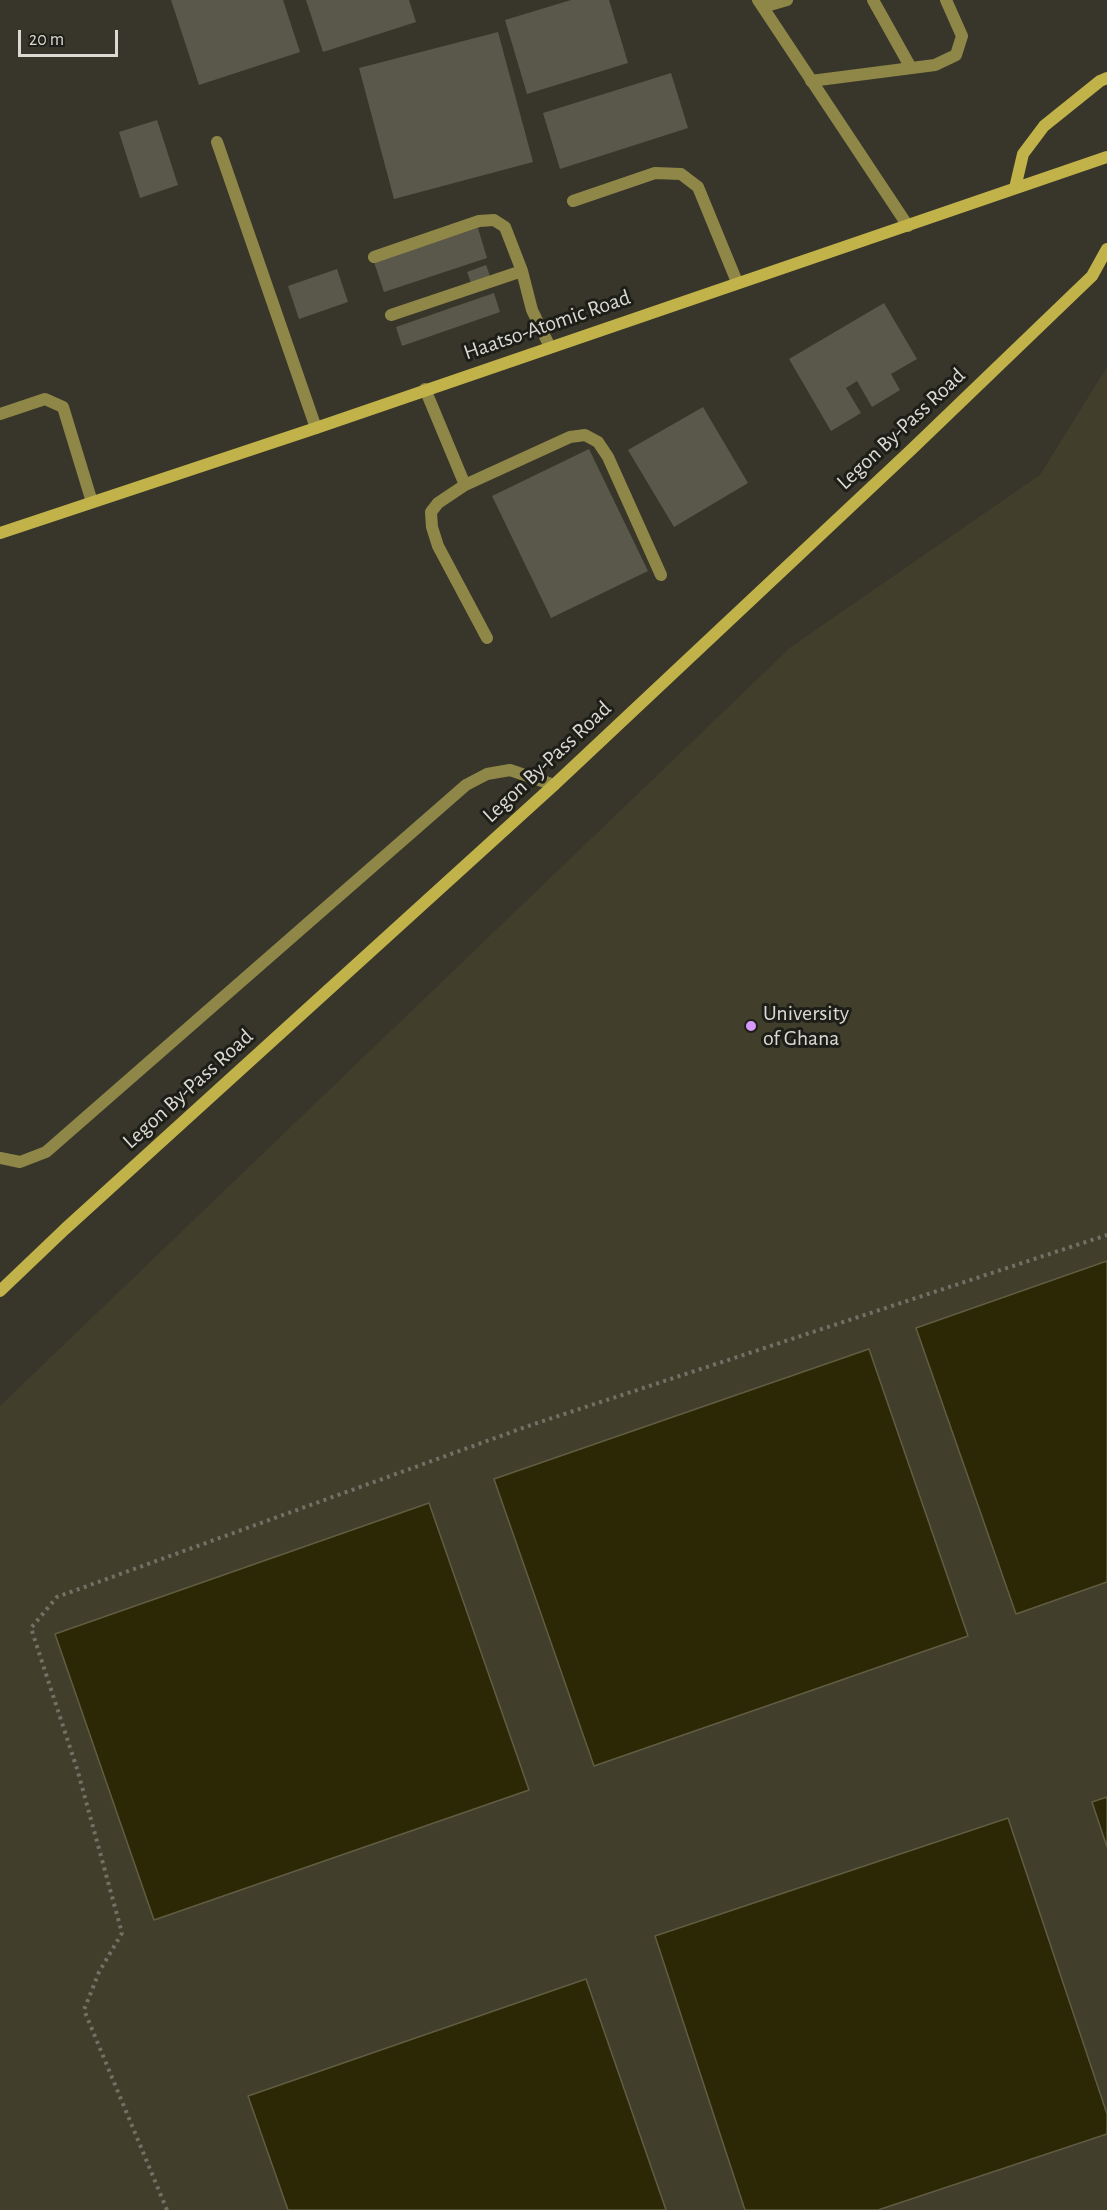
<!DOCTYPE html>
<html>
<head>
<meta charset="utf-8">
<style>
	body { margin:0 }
	#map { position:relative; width:1107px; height:2210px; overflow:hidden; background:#38362a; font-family:"Alegreya Sans",sans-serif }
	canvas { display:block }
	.scale { position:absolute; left:18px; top:30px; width:100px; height:27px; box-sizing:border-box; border:3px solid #dbdad2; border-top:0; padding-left:8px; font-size:18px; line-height:21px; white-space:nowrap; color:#dbdad2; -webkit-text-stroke:4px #1e1e18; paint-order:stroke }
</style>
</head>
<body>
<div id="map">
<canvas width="1107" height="2210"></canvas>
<div class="scale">20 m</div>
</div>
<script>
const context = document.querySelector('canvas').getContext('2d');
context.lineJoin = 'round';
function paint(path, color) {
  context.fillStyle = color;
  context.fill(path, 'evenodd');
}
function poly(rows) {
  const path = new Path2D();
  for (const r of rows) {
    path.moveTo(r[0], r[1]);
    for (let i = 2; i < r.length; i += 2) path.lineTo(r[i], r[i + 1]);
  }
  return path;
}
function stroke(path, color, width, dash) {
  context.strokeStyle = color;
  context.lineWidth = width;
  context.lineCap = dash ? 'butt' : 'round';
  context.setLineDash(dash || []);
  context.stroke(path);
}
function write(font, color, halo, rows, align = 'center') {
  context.font = font + ' "Alegreya Sans",sans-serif';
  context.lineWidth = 6;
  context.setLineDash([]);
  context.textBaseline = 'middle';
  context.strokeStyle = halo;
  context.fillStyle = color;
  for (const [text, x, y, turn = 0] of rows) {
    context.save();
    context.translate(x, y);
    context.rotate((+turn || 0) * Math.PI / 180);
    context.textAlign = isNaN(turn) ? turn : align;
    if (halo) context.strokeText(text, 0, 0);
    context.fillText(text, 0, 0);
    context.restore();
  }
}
paint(poly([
	[1107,367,1107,2210,0,2210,0,1406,791,647,1040,475]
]), '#413f2c');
const water = poly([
	[1107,1261,1107,1582,1016,1614,916,1328,1107,1261],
	[869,1349,968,1636,594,1766,494,1479,869,1349],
	[429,1503,529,1790,154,1920,55,1634,429,1503],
	[1107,1797,1107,1847,1092,1802,1107,1797],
	[1008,1818,1107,2114,1107,2134,878,2210,745,2210,655,1936,1008,1818],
	[586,1979,666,2210,288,2210,248,2096,586,1979]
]);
paint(water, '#2c2705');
stroke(water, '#605d42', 1.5);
paint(poly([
	[171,0,283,0,300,52,199,85],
	[306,0,409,0,416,22,323,52],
	[571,0,609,0,628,63,527,94,505,20],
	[498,32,533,162,394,199,359,68],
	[671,73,688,128,560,169,543,113],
	[157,120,178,185,140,198,119,132],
	[478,228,487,258,384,292,374,262],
	[486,265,493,284,474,291,467,272],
	[337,269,348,302,299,319,288,286],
	[494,293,500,312,402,346,396,327],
	[884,303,917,359,891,374,900,390,872,407,857,381,846,388,861,413,831,431,789,359],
	[703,407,748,483,674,527,628,450],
	[589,449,648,571,551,618,492,496]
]), '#59584b');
stroke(poly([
	[167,2210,84,2010,99,1972,122,1933,78,1772,31,1628,57,1597,531,1425,1107,1235]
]), '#737167', 4, [3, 4.5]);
stroke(poly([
	[758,0,908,226],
	[873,0,911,68],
	[763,7,787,0],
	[811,81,935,65,956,55,962,36,946,0],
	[217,142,316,428],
	[573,201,655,173,681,174,698,187,737,282],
	[374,257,479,221,494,220,505,227,522,271,532,310,550,347],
	[391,315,522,271],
	[425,389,465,485,570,437,585,435,598,442,608,457,661,575],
	[0,414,45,399,63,407,92,502],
	[465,485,438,503,431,512,432,527,438,546,487,638]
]), '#8f8748', 12);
stroke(poly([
	[0,1158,20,1162,46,1152,466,785,487,774,510,770,554,785]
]), '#8f8748', 12);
stroke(poly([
	[1015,188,1023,154,1044,126,1100,81,1107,78],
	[0,533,316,428,1107,157],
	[0,1291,65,1229,554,785,912,449,1092,276,1107,249]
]), '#c1b349', 12);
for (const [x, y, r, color] of [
	[751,1026,6,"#d69bfa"]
]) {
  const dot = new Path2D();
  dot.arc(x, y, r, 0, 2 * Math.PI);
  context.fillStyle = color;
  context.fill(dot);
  stroke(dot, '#1e1e18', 2);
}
write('22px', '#dbdad2', '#1e1e18', [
	["Haatso-Atomic Road",547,325,-19],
	["Legon By-Pass Road",901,429,-43],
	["Legon By-Pass Road",547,762,-43],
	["Legon By-Pass Road",188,1089,-42]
]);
write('22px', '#dbdad2', '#1e1e18', [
	["University",763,1013],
	["of Ghana",763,1038]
], 'left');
</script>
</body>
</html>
